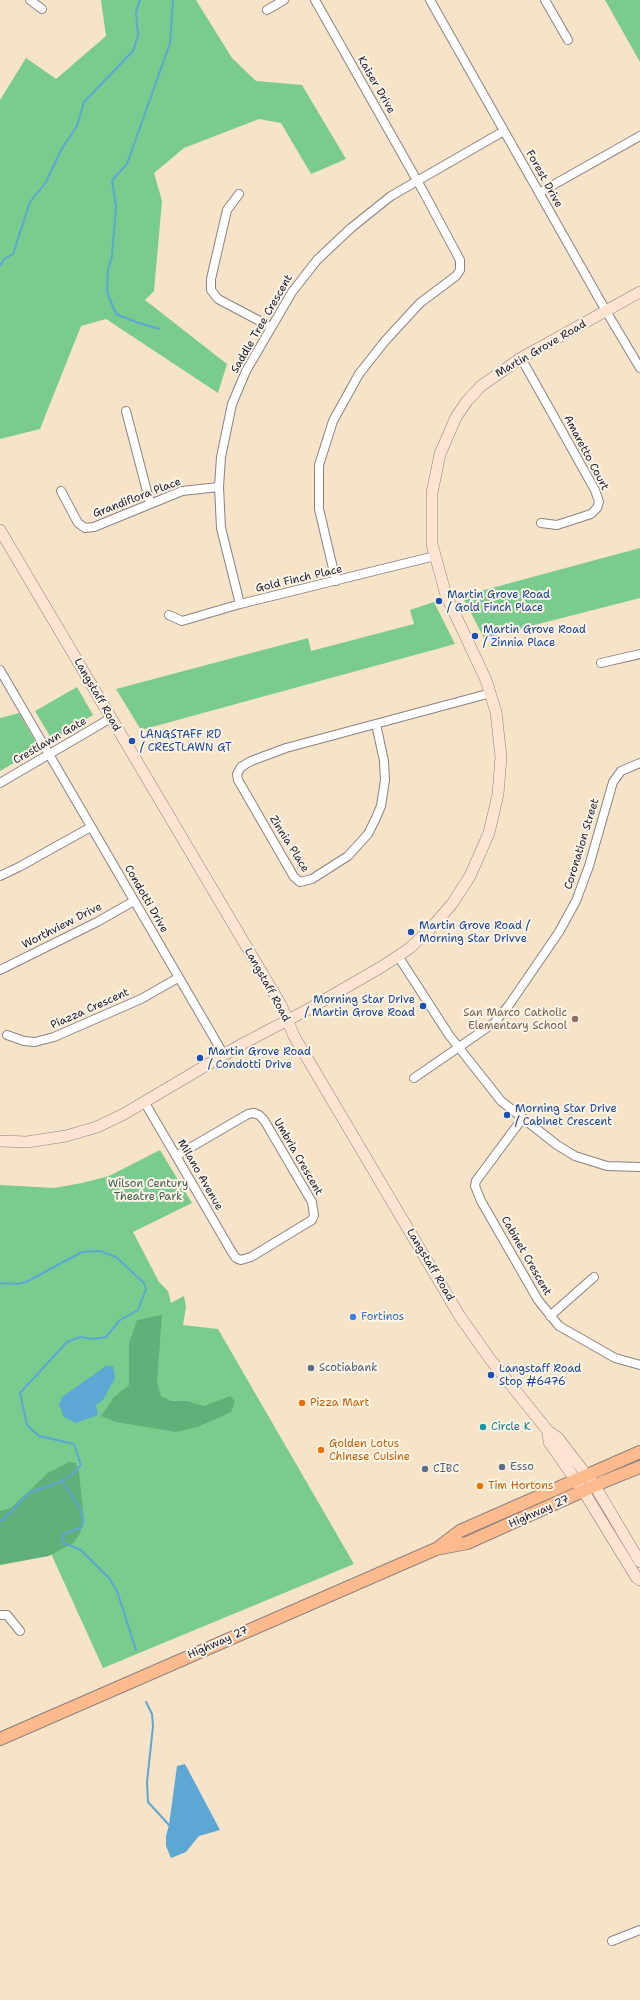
<!DOCTYPE html>
<html>
<head>
<meta charset="utf-8">
<style>
	body { margin:0 }
	canvas { display:block; background:#f6e3c8 }
</style>
</head>
<body>
<canvas width="640" height="2000"></canvas>
<script>
const context = document.querySelector('canvas').getContext('2d');
context.lineJoin = 'round';
function paint(path, color) {
  context.fillStyle = color;
  context.fill(path, 'evenodd');
}
function poly(rows) {
  const path = new Path2D();
  for (const r of rows) {
    path.moveTo(r[0], r[1]);
    for (let i = 2; i < r.length; i += 2) path.lineTo(r[i], r[i + 1]);
  }
  return path;
}
function stroke(path, color, width, dash) {
  context.strokeStyle = color;
  context.lineWidth = width;
  context.lineCap = dash ? 'butt' : 'round';
  context.setLineDash(dash || []);
  context.stroke(path);
}
function write(font, color, halo, rows, align = 'center') {
  context.font = font + ' "Shantell Sans",sans-serif';
  context.lineWidth = 4;
  context.setLineDash([]);
  context.textBaseline = 'middle';
  context.strokeStyle = halo;
  context.fillStyle = color;
  for (const [text, x, y, turn = 0] of rows) {
    context.save();
    context.translate(x, y);
    context.rotate((+turn || 0) * Math.PI / 180);
    context.textAlign = isNaN(turn) ? turn : align;
    if (halo) context.strokeText(text, 0, 0);
    context.fillText(text, 0, 0);
    context.restore();
  }
}
paint(poly([
	[101,0,196,0,232,58,256,81,302,85,346,159,311,174,281,123,259,119,184,148,154,173,162,201,154,291,145,300,227,364,218,393,106,319,81,326,40,429,0,439,0,100,26,58,56,79,106,36],
	[605,0,640,0,640,62],
	[640,548,640,598,484,638,462,596],
	[434,602,455,644,141,730,116,689,308,638,311,651,414,624,410,610],
	[77,687,93,715,53,739,51,738,35,711],
	[19,713,38,746,35,747,35,751,0,771,0,718],
	[160,1150,192,1203,133,1232,159,1282,168,1291,171,1303,184,1296,186,1307,183,1325,218,1329,354,1564,103,1668,48,1547,0,1561,0,1185,54,1188,82,1183,109,1176]
]), '#79cc8e');
paint(poly([
	[162,1315,157,1382,161,1396,171,1401,186,1401,204,1406,230,1396,235,1401,231,1412,198,1427,176,1432,116,1422,101,1416,114,1397,129,1385,129,1343,137,1320],
	[69,1462,76,1463,79,1472,84,1521,80,1533,74,1542,49,1556,0,1565,0,1511,11,1508,48,1473]
]), '#62b079');
paint(poly([
	[106,1366,113,1366,115,1378,103,1400,96,1405,98,1415,76,1423,64,1417,59,1405,62,1397],
	[185,1764,220,1830,199,1836,186,1852,171,1858,166,1846,166,1836,169,1825,177,1766]
]), '#5da7d5');
stroke(poly([
	[0,266,4,259,13,254,30,202,46,182,61,150,77,126,84,102,133,51,138,36,136,12,140,0],
	[159,329,136,322,116,314,107,292,108,270,112,256,116,207,112,180,127,164,170,43,173,0],
	[0,1283,16,1284,26,1282,82,1252,100,1251,116,1257,144,1283,146,1289,138,1310,120,1320,106,1337,93,1339,80,1337,67,1342,20,1393,27,1425,39,1436,74,1444,81,1465,73,1474,62,1481,29,1493,4,1519,0,1521],
	[62,1481,80,1508,83,1519,82,1527,63,1534,62,1542,81,1550,109,1578,117,1591,136,1650],
	[146,1702,152,1714,153,1726,147,1782,148,1802,169,1825]
]), '#5da7d5', 2);
const street = poly([
	[30,0,42,9],
	[315,0,423,191,460,260,460,270,456,276,420,303,385,341,359,374,333,421,319,465,319,509,336,581],
	[430,0,606,311,640,368],
	[545,0,568,40],
	[267,10,284,0],
	[539,193,640,136],
	[239,194,227,210,211,279,211,290,218,299,271,327],
	[521,358,595,490,599,502,597,508,591,514,557,525,541,523],
	[126,411,150,503],
	[61,491,78,523,85,528,94,527,182,491,219,487],
	[240,604,221,528,219,487,221,457,232,404,246,371,292,292,317,260,351,228,391,196,504,131],
	[169,615,182,621,240,604,435,556],
	[601,663,640,654],
	[0,670,224,1055],
	[376,724,384,761,385,780,381,806,375,820,368,834,348,856,312,879,300,882,294,877,238,780,237,774,241,767,251,761,286,748,491,693],
	[0,783,111,718],
	[0,876,19,867,91,827],
	[398,956,449,1035,501,1101,557,1145,575,1156,607,1166,640,1167],
	[0,970,97,922,134,901],
	[7,1035,24,1041,35,1042,54,1037,141,999,178,978],
	[414,1078,494,1023,509,1005,559,932,576,901,589,866,613,782,621,771,640,763],
	[145,1103,176,1156,233,1254,236,1258,241,1260,251,1257,312,1220,314,1215,312,1202,264,1120,259,1115,254,1113,248,1114,176,1156],
	[522,1119,476,1181,475,1186,481,1201,538,1300,559,1326,615,1358,640,1365],
	[550,1316,594,1277],
	[0,1615,7,1615,20,1631],
	[612,1941,640,1930]
]);
const secondary = poly([
	[0,530,281,1005,294,1036,459,1315,490,1359,548,1431,558,1438,595,1486,640,1562],
	[0,1141,27,1142,66,1136,97,1127,124,1114,244,1043,307,1010,383,966,410,948,432,927,452,904,470,876,489,833,498,794,501,757,496,712,486,680,446,595,432,544,432,493,440,454,456,417,467,401,481,386,521,358,640,292],
	[548,1431,549,1442,584,1492,636,1577,640,1580]
]);
const primary = poly([
	[439,1547,460,1531,640,1452],
	[0,1739,436,1549,467,1543,605,1481,640,1467]
]);
stroke(street, '#8c8282', 10);
stroke(secondary, '#8c8282', 12);
stroke(primary, '#8c8282', 14);
stroke(street, '#fff', 8);
stroke(secondary, '#fee3d1', 11);
stroke(primary, '#fcba8d', 12);
for (const [x, y, r, color] of [
	[439,601,4,"#1a4fb4"],
	[475,636,4,"#1a4fb4"],
	[132,741,4,"#1a4fb4"],
	[411,932,4,"#1a4fb4"],
	[423,1006,4,"#1a4fb4"],
	[575,1019,4,"#8d6e63"],
	[200,1058,4,"#1a4fb4"],
	[507,1115,4,"#1a4fb4"],
	[353,1317,4,"#3f7fe0"],
	[311,1368,4,"#5c6f8a"],
	[491,1375,4,"#1a4fb4"],
	[302,1403,4,"#e8710a"],
	[483,1427,4,"#0f9aa8"],
	[321,1450,4,"#e8710a"],
	[502,1467,4,"#5c6f8a"],
	[425,1469,4,"#5c6f8a"],
	[480,1486,4,"#e8710a"]
]) {
  const dot = new Path2D();
  dot.arc(x, y, r, 0, 2 * Math.PI);
  context.fillStyle = color;
  context.fill(dot);
  stroke(dot, '#fcf5e5', 1.5);
}
write('11px', '#22223b', '#fcf5e5', [
	["Kaiser Drive",376,85,60],
	["Forest Drive",544,179,61],
	["Saddle Tree Crescent",262,324,-60],
	["Martin Grove Road",541,349,-30],
	["Amaretto Court",586,453,62],
	["Grandiflora Place",137,498,-21],
	["Gold Finch Place",299,579,-13],
	["Langstaff Road",97,695,60],
	["Crestlawn Gate",50,741,-30],
	["Zinnia Place",289,844,58],
	["Coronation Street",582,844,-73],
	["Condotti Drive",146,899,60],
	["Worthview Drive",62,926,-27],
	["Langstaff Road",267,985,61],
	["Piazza Crescent",90,1009,-24],
	["Umbria Crescent",298,1157,60],
	["Milano Avenue",200,1175,60],
	["Cabinet Crescent",526,1256,60],
	["Langstaff Road",430,1265,59],
	["Highway 27",539,1512,-24],
	["Highway 27",218,1643,-24]
]);
write('11px', '#164399', '#fcf5e5', [
	["Martin Grove Road",447,595],
	["/ Gold Finch Place",447,608],
	["Martin Grove Road",483,630],
	["/ Zinnia Place",483,643],
	["LANGSTAFF RD",140,735],
	["/ CRESTLAWN GT",140,748],
	["Martin Grove Road /",419,926],
	["Morning Star Drivve",419,939],
	["Morning Star Drive",415,1000,"right"],
	["/ Martin Grove Road",415,1013,"right"],
	["Martin Grove Road",208,1052],
	["/ Condotti Drive",208,1065],
	["Morning Star Drive",515,1109],
	["/ Cabinet Crescent",515,1122],
	["Langstaff Road",499,1369],
	["Stop #6476",499,1382]
], 'left');
write('11px', '#785e54', '#fcf5e5', [
	["San Marco Catholic",567,1013],
	["Elementary School",567,1026]
], 'right');
write('11px', '#405e58', '#fcf5e5', [
	["Wilson Century",148,1184],
	["Theatre Park",148,1197]
]);
write('11px', '#366cbe', '#fcf5e5', [
	["Fortinos",361,1317]
], 'left');
write('11px', '#4e5e75', '#fcf5e5', [
	["Scotiabank",319,1368],
	["Esso",510,1467],
	["CIBC",433,1469]
], 'left');
write('11px', '#c56008', '#fcf5e5', [
	["Pizza Mart",310,1403],
	["Golden Lotus",329,1444],
	["Chinese Cuisine",329,1457],
	["Tim Hortons",488,1486]
], 'left');
write('11px', '#0d838f', '#fcf5e5', [
	["Circle K",491,1427]
], 'left');
</script>
</body>
</html>
